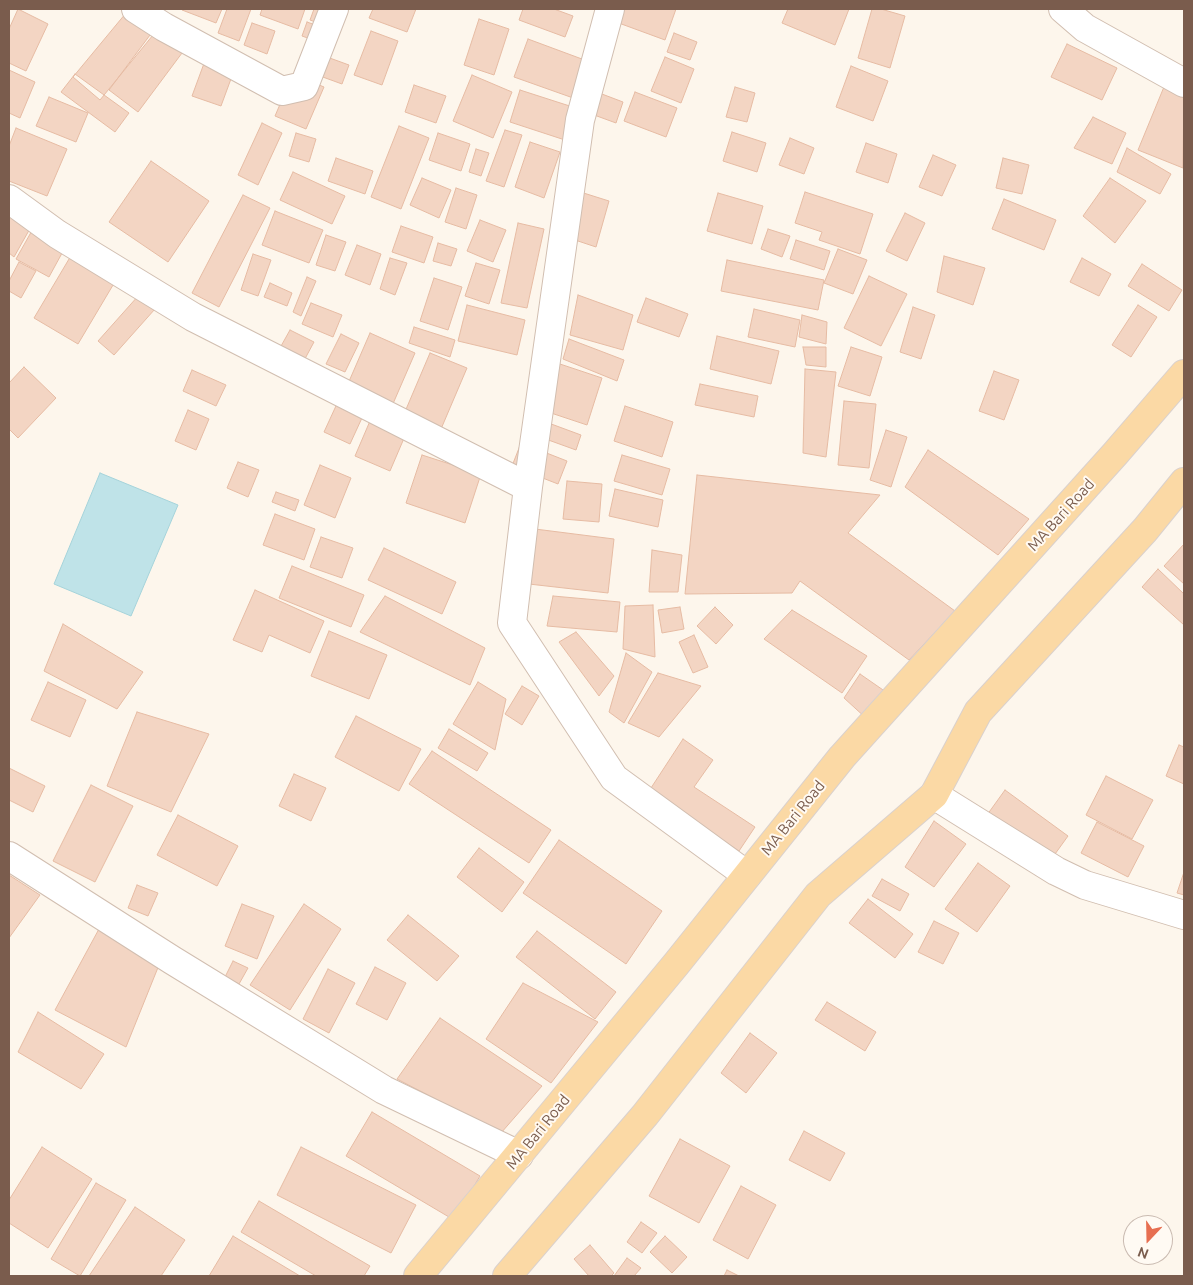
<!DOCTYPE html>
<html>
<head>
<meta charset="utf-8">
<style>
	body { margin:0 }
	#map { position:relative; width:1193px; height:1285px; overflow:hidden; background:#fdf6ec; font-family:Ubuntu,sans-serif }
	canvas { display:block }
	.frame { position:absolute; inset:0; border:10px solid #7a5c4d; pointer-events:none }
	.north { position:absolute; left:1123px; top:1215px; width:50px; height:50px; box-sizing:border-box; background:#fffaf3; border:1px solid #cabbb1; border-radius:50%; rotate:201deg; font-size:14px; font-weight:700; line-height:20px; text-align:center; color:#7a5c4d }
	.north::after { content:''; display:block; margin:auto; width:18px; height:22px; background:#e76f51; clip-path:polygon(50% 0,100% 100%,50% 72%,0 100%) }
</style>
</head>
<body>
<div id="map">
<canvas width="1193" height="1285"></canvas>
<div class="frame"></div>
<div class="north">N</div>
</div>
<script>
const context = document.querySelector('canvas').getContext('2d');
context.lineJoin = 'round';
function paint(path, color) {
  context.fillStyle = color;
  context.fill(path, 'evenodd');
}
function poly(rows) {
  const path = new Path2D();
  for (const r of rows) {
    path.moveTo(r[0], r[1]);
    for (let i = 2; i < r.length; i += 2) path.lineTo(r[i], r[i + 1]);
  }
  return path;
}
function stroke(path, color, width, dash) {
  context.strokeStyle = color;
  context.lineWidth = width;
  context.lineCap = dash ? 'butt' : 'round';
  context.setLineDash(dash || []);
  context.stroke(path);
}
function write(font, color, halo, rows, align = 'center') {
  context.font = font + ' Ubuntu,sans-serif';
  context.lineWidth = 4;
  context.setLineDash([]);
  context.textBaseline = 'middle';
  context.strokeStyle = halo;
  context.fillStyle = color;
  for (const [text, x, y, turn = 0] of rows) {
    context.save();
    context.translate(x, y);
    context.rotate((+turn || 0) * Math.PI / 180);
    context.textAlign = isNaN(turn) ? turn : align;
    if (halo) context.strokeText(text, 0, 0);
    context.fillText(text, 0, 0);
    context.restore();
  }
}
const water = poly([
	[100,473,178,505,131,616,54,584,100,473]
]);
paint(water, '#bfe3e8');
stroke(water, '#a5d3da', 1);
const building = poly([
	[18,9,48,24,26,71,9,63,9,29,18,9],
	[182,9,222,9,216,23,182,10,182,9],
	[227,9,251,9,239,41,218,33,227,9],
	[262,9,305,9,298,29,260,15,262,9],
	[314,9,322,9,334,29,310,20,314,9],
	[373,9,416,9,407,32,369,18,373,9],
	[523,9,554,9,573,16,565,37,519,20,523,9],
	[621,9,676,9,665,40,616,22,621,9],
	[788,9,849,9,835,45,782,23,788,9],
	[872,9,881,9,905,16,890,68,858,58,872,9],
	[126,13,153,35,100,100,73,77,126,13],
	[479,19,509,29,494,75,464,65,479,19],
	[307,22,332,31,327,45,302,36,307,22],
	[252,23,275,31,267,54,244,45,252,23],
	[156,27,185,49,138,112,109,90,156,27],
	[371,31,398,41,382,85,354,75,371,31],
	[674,33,697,42,690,60,667,52,674,33],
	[528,39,590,62,576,99,514,77,528,39],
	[1067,44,1117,68,1102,100,1051,77,1067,44],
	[316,53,349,65,342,84,309,72,316,53],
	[665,57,694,69,681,103,651,91,665,57],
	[206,58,235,68,221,106,192,96,206,58],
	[851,66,888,81,873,121,836,107,851,66],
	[9,70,35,82,20,118,9,113,9,70],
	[75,74,129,113,115,132,61,92,75,74],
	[293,74,324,87,306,129,275,116,293,74],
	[472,75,512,92,493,138,453,121,472,75],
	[1166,82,1184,89,1183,168,1138,150,1166,82],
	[414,85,446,96,436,123,405,112,414,85],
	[735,87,755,93,747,122,726,117,735,87],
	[520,90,579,109,568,141,510,122,520,90],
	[594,91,623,102,616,123,586,112,594,91],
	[635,92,677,108,666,137,624,121,635,92],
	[49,97,88,113,76,142,36,126,49,97],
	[1093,117,1126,133,1112,164,1074,148,1093,117],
	[262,123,282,133,258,185,238,175,262,123],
	[399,126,429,138,401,209,371,197,399,126],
	[16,128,67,149,47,196,9,181,9,146,16,128],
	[505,130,522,135,504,187,486,181,505,130],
	[732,132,766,143,757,172,723,161,732,132],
	[296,133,316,139,309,162,289,156,296,133],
	[438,133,470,144,461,171,429,160,438,133],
	[790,138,814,148,804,174,779,165,790,138],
	[530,142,560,152,544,198,515,187,530,142],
	[866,143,897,154,888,183,856,172,866,143],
	[1127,148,1171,174,1160,194,1117,172,1127,148],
	[476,149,489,153,481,176,469,172,476,149],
	[933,155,956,165,942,196,919,187,933,155],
	[336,158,373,171,365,194,328,181,336,158],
	[1003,158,1029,165,1022,194,996,188,1003,158],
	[151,161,209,201,168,262,109,222,151,161],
	[293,172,345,196,332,224,280,200,293,172],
	[422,178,451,190,439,218,410,205,422,178],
	[1110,178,1146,201,1115,243,1083,216,1110,178],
	[456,188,477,195,466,229,445,222,456,188],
	[574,190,609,201,596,247,560,235,574,190],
	[805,192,873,214,860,254,819,240,822,232,795,223,805,192],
	[718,193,763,206,752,244,707,231,718,193],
	[243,195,270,208,219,307,192,293,243,195],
	[1004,199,1056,220,1044,250,992,229,1004,199],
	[275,211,323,230,309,263,262,245,275,211],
	[9,212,32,225,14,257,9,253,9,212],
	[905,213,925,223,907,261,886,251,905,213],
	[480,220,506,230,493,262,467,251,480,220],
	[518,223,544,229,527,308,501,303,518,223],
	[401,226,433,237,424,263,392,252,401,226],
	[34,227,67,244,49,277,16,259,34,227],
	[768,229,790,236,782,257,761,249,768,229],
	[326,235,346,242,335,271,316,265,326,235],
	[796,240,830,251,824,270,790,259,796,240],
	[438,243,457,249,451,266,433,261,438,243],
	[357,245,381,254,370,285,345,275,357,245],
	[838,249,867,260,853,294,824,283,838,249],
	[72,254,116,280,78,344,34,318,72,254],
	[253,254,271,260,258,296,241,290,253,254],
	[944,256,985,268,973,305,937,292,944,256],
	[390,258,407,263,395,295,380,289,390,258],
	[1082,258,1111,274,1099,296,1070,282,1082,258],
	[727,260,824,280,818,310,721,291,727,260],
	[19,262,36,271,21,298,9,291,9,281,19,262],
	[476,263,500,270,489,304,465,296,476,263],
	[1142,264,1182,290,1169,311,1128,286,1142,264],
	[869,276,907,294,881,346,844,328,869,276],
	[307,277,316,281,301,316,293,312,307,277],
	[434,278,462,287,448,330,420,321,434,278],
	[270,283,292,293,287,306,264,297,270,283],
	[139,295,155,309,114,355,98,341,139,295],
	[578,295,633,315,623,350,570,335,578,295],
	[646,298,688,314,679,337,637,322,646,298],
	[311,303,342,315,333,337,302,324,311,303],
	[467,305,525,320,517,355,458,341,467,305],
	[1138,305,1157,317,1131,357,1112,345,1138,305],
	[913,307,935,315,921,359,900,352,913,307],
	[754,309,800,320,795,347,748,337,754,309],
	[802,315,827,322,826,344,799,337,802,315],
	[414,327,455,340,450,357,409,343,414,327],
	[290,330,314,342,300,368,276,355,290,330],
	[370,333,415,353,392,406,347,386,370,333],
	[341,334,359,343,345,372,326,364,341,334],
	[717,336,779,351,771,384,710,369,717,336],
	[569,339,624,360,617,381,563,359,569,339],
	[803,347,826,347,826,367,806,365,803,347],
	[851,347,882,357,870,396,838,386,851,347],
	[430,353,467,368,441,429,404,414,430,353],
	[545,359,602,378,587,425,530,406,545,359],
	[24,367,56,398,18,438,9,429,9,383,24,367],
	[805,369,836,372,826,457,803,453,805,369],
	[192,370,226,385,216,406,183,391,192,370],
	[994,371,1019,380,1004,420,979,411,994,371],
	[700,384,758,396,754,417,695,405,700,384],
	[341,395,367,407,350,444,324,432,341,395],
	[844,401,876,404,869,468,838,465,844,401],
	[625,406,673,422,662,457,614,441,625,406],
	[188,410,209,419,196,450,175,441,188,410],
	[373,414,408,429,390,471,355,456,373,414],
	[535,418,581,435,576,450,529,433,535,418],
	[886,430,907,437,891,487,870,480,886,430],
	[521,443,567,461,558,484,512,466,521,443],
	[928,450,1029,519,998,555,905,487,928,450],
	[422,455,481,474,465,523,406,503,422,455],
	[622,455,670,469,662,495,614,481,622,455],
	[238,462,259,470,248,497,227,488,238,462],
	[320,465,351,478,335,518,304,505,320,465],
	[697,475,880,495,848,533,955,611,909,660,800,581,792,593,685,594,697,475],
	[567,481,602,484,599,522,563,519,567,481],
	[615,489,663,500,658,527,609,516,615,489],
	[276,492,299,500,295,511,272,502,276,492],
	[275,514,315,529,304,560,263,545,275,514],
	[527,528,614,539,608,593,520,583,527,528],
	[321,537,353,548,342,578,310,567,321,537],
	[1184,544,1184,584,1164,566,1184,544],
	[384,548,456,582,442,614,368,580,384,548],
	[652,550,682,555,678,592,649,592,652,550],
	[292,566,364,595,351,627,279,598,292,566],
	[1158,569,1184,594,1184,625,1142,587,1158,569],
	[255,590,324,621,310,653,269,635,262,652,233,640,255,590],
	[385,596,485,648,470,685,360,632,385,596],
	[553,596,620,602,617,632,547,626,553,596],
	[653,605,655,657,623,649,625,606,653,605],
	[680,607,684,629,662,633,658,610,680,607],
	[715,607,733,625,716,644,697,626,715,607],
	[792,610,867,656,842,693,764,639,792,610],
	[63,624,143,672,117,709,44,671,63,624],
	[329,631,387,655,369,699,311,676,329,631],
	[576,632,614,676,599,696,559,642,576,632],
	[694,635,708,667,693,673,679,642,694,635],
	[626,653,652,672,624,723,609,712,626,653],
	[658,673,701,686,659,737,628,723,658,673],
	[860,674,886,692,867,719,844,698,860,674],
	[48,682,86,700,70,737,31,720,48,682],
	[478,682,506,699,495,750,453,724,478,682],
	[522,686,539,696,522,725,505,714,522,686],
	[137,712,209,734,171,812,107,786,137,712],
	[356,716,421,749,399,791,335,757,356,716],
	[449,729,488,753,477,771,438,748,449,729],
	[683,739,713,760,694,787,755,827,739,851,649,791,683,739],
	[1179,745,1184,747,1184,784,1166,776,1179,745],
	[432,751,551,830,529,863,409,784,432,751],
	[9,768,45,786,33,812,9,800,9,768],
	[294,774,326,788,311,821,279,806,294,774],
	[1106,776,1153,800,1132,839,1086,815,1106,776],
	[91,785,133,806,95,882,53,861,91,785],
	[1005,790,1068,836,1050,861,987,815,1005,790],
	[178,815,238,846,217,886,157,855,178,815],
	[934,821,966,844,934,887,905,867,934,821],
	[1097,822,1144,846,1128,877,1081,853,1097,822],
	[559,840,662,911,626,964,523,893,559,840],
	[479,848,524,882,502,912,457,877,479,848],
	[978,863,1010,886,977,932,945,909,978,863],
	[1184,872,1184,895,1177,893,1184,872],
	[9,875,40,895,9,938,9,875],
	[882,879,909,894,900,911,872,896,882,879],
	[137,885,158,893,148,916,128,908,137,885],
	[868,899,913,934,895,958,849,923,868,899],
	[242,904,274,916,257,959,225,946,242,904],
	[304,904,341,929,290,1010,250,985,304,904],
	[408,915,459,956,437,981,387,940,408,915],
	[934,921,959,933,943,964,918,952,934,921],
	[99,929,159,965,126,1047,55,1010,99,929],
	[537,931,616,992,595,1019,516,957,537,931],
	[233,961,248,968,239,984,225,977,233,961],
	[375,967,406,983,387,1020,356,1004,375,967],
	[328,969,355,983,329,1033,303,1019,328,969],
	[523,983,598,1022,551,1083,486,1039,523,983],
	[827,1002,876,1032,865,1051,815,1020,827,1002],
	[38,1012,104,1054,81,1089,18,1052,38,1012],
	[440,1018,542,1086,501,1133,397,1079,440,1018],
	[750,1033,777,1053,746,1093,721,1073,750,1033],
	[372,1112,480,1176,454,1220,346,1156,372,1112],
	[804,1131,845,1153,830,1181,789,1160,804,1131],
	[680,1139,730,1166,699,1223,649,1196,680,1139],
	[42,1147,92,1179,48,1248,9,1223,9,1200,42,1147],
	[301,1147,416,1205,391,1253,277,1195,301,1147],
	[96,1183,126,1200,80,1276,51,1259,96,1183],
	[741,1186,776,1205,748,1259,713,1240,741,1186],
	[259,1201,370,1266,364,1276,316,1276,241,1232,259,1201],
	[135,1207,185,1240,161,1276,89,1276,135,1207],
	[641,1222,657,1233,642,1253,627,1242,641,1222],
	[233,1236,300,1276,209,1276,233,1236],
	[665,1236,687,1257,672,1273,650,1252,665,1236],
	[590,1245,614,1273,611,1276,589,1276,574,1259,590,1245],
	[627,1258,641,1268,634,1276,614,1276,627,1258],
	[727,1270,739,1276,724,1276,727,1270]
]);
paint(building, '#f3d5c3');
stroke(building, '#e6bba3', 1);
const minor = poly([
	[136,9,164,27,282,91,304,86,334,9],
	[610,9,580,120,528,487,512,623,614,778,747,875],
	[1063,9,1085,28,1184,83],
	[9,199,57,234,193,317,528,487],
	[934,795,1056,871,1085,885,1184,915],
	[9,856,172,960,384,1090,519,1155]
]);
const major = poly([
	[418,1276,677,963,842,757,1115,454,1184,374],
	[507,1276,645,1115,818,895,934,795,978,712,1145,530,1184,482]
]);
stroke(minor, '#d1beb0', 30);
stroke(major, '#dad1cd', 30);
stroke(minor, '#fff', 28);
stroke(major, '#fbd9a5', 28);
write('15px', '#7a5c4d', '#fffaf3', [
	["MA Bari Road",1061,515,-48],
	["MA Bari Road",793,818,-51],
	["MA Bari Road",538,1132,-51]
]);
</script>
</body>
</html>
